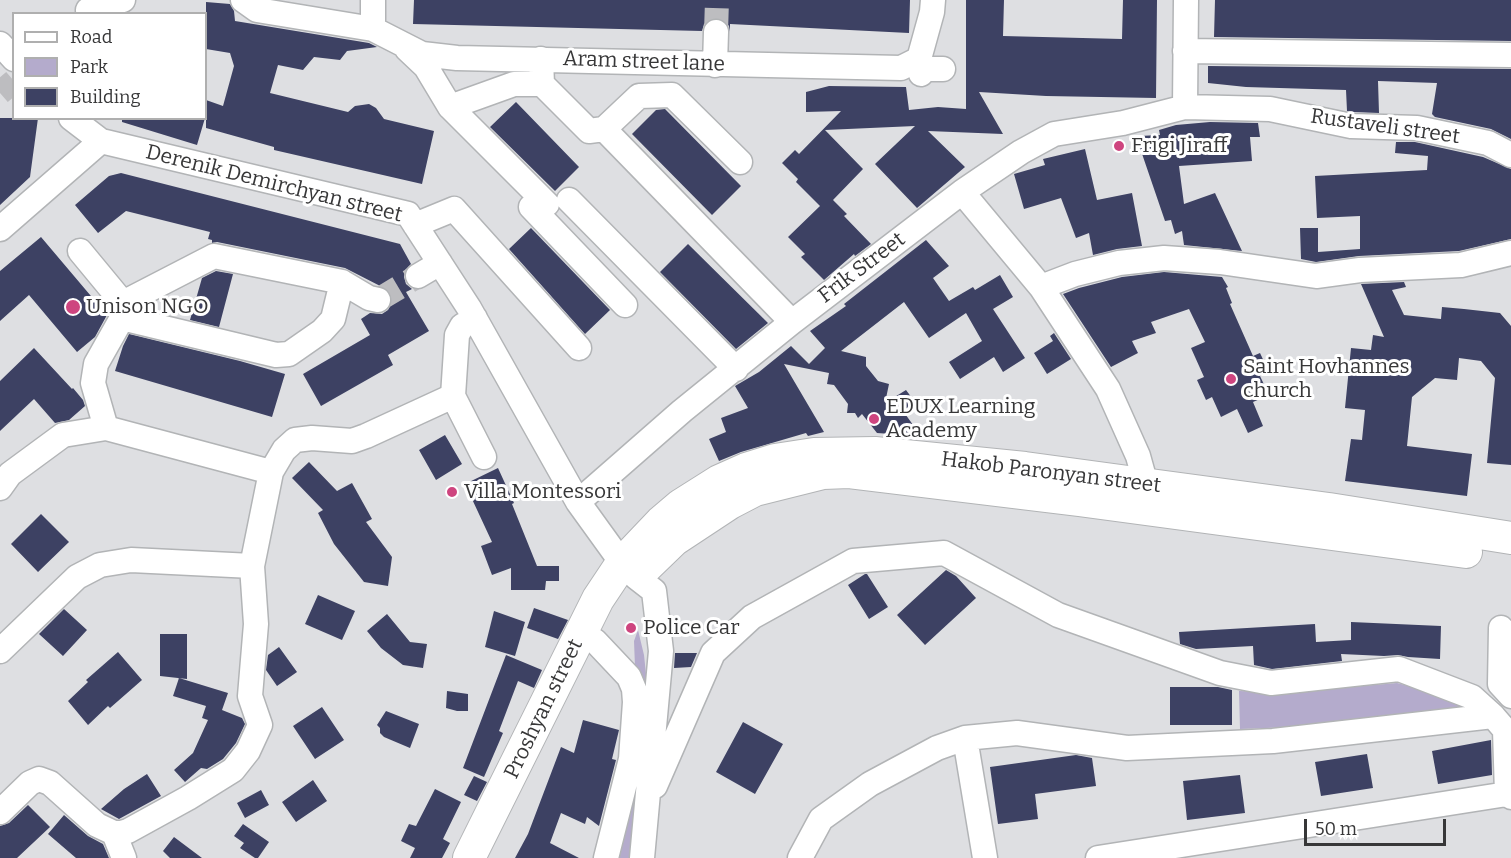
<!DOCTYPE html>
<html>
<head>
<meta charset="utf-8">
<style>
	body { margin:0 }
	#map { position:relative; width:1511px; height:858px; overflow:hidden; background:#dedfe2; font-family:Bitter,serif }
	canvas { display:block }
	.legend { position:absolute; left:12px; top:12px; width:195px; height:108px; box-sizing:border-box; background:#fff; border:2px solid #afafaf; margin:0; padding:8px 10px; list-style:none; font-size:18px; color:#373738 }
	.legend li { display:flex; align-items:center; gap:12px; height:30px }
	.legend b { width:30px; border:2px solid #afafaf }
	.scale { position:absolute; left:1304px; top:819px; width:142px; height:27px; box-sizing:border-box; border:3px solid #373738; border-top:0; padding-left:8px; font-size:18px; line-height:21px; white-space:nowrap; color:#373738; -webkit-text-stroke:4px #fff; paint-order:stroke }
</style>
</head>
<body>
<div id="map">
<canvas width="1511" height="858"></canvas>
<ul class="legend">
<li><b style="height:8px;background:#fff"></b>Road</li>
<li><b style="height:16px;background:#b4abcc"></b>Park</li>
<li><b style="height:16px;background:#3d4163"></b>Building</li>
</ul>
<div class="scale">50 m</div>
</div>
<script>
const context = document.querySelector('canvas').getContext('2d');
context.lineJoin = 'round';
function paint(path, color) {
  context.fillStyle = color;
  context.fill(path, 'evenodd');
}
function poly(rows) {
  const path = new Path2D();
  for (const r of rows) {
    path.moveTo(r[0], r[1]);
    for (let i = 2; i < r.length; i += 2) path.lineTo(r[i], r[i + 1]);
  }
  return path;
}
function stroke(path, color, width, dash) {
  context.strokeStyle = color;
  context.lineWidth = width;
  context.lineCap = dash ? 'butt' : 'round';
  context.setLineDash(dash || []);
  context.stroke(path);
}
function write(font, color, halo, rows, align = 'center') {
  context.font = font + ' Bitter,serif';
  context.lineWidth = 6;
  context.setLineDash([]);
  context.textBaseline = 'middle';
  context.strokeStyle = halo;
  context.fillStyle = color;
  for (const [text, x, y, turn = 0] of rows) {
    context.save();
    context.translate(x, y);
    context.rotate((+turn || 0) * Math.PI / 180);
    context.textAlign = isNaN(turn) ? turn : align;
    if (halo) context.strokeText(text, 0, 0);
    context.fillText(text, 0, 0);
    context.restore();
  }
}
paint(poly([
	[638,630,644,655,649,702,630,858,615,858,635,667,634,641],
	[1397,683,1413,687,1469,708,1293,727,1240,729,1239,691,1292,692]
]), '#b4abcc');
paint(poly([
	[414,0,910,0,909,33,730,24,730,32,729,26,724,20,716,18,709,20,704,24,702,31,413,24],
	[966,0,1004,0,1003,36,1122,39,1123,0,1157,0,1156,98,1046,96,979,92,1003,134,928,131,965,167,917,208,875,164,915,126,825,130,863,169,833,200,847,214,844,216,871,244,855,256,854,254,824,280,801,257,805,254,788,237,820,206,796,182,798,179,782,163,795,150,799,154,841,111,806,112,806,92,829,86,906,87,909,110,938,107,966,109],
	[1215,0,1511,0,1511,41,1214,37],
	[206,2,230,4,234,11,235,21,369,43,377,47,347,51,340,60,314,57,303,70,278,65,270,93,348,112,355,106,369,104,376,108,384,119,434,131,422,184,274,150,274,147,206,128,206,100,223,106,234,66,230,53,206,49],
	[1208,66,1511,69,1511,139,1491,129,1435,117,1432,114,1437,83,1378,81,1379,113,1353,112,1347,111,1346,90,1246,87,1208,83],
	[516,102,579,167,555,191,490,127],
	[665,109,741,186,712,215,632,134,656,110],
	[0,118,38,118,30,177,0,205],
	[122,118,205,118,197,145,122,122],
	[1210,122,1258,123,1260,137,1250,137,1252,161,1179,166,1184,204,1215,193,1242,251,1184,245,1182,231,1175,234,1171,220,1165,221,1139,145,1139,136,1160,135,1159,130,1176,125],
	[1396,142,1415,142,1483,157,1511,169,1511,239,1459,251,1359,256,1316,262,1301,259,1300,228,1318,228,1318,252,1360,249,1360,216,1317,218,1315,176,1427,170,1428,156,1395,153],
	[1085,149,1097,200,1132,193,1142,246,1117,249,1093,255,1089,233,1076,238,1061,198,1024,209,1014,174,1045,165,1043,159],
	[121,173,400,244,411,264,405,270,404,277,406,284,412,289,406,292,429,331,388,355,393,365,321,406,303,374,370,335,361,319,370,313,382,314,388,310,392,303,391,295,388,290,345,268,217,242,212,243,212,240,208,239,210,232,126,211,98,233,75,205,109,176],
	[531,228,610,310,585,334,509,249],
	[41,237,107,315,95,337,77,352,29,295,0,321,0,271],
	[926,240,949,266,933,278,949,301,973,287,975,290,1000,275,1013,297,993,309,1025,358,1003,372,994,357,960,379,949,362,982,341,966,313,929,338,904,302,841,351,866,357,866,366,878,381,889,384,885,403,906,390,915,402,903,411,921,436,877,433,862,414,858,418,855,413,847,413,848,404,834,385,827,384,829,373,784,364,824,432,808,436,806,433,741,452,719,461,709,439,726,432,721,418,748,408,735,386,759,372,791,346,809,364,825,348,810,331,846,306,844,304],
	[688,244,768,323,736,349,660,272],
	[216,271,233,274,219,327,190,320,202,278],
	[1164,272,1222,277,1228,287,1226,288,1232,303,1230,304,1253,356,1260,353,1269,372,1260,376,1269,395,1253,402,1263,426,1248,433,1237,409,1221,417,1212,397,1206,400,1197,380,1204,377,1191,348,1205,342,1189,309,1151,322,1156,333,1132,341,1138,353,1111,367,1063,294,1079,288,1122,277],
	[1404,282,1406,287,1392,290,1404,315,1441,319,1442,307,1464,309,1500,313,1511,326,1511,465,1487,463,1495,378,1481,361,1459,358,1457,380,1435,378,1412,397,1407,446,1472,454,1467,496,1345,481,1351,439,1362,440,1365,410,1345,408,1351,348,1371,350,1373,335,1384,337,1361,284],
	[1054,333,1071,359,1047,374,1034,353,1053,341,1050,336],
	[129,334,240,361,285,374,272,417,115,371,123,346],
	[34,348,72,389,73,388,83,400,85,406,69,420,55,423,34,399,0,431,0,381],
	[445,435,462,464,436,480,419,450],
	[309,462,337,491,352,483,372,519,366,522,392,557,388,586,364,582,334,544,318,513,323,510,292,478],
	[498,468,514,503,512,504,537,566,559,566,559,581,546,581,545,590,511,590,511,568,492,575,481,546,492,542,465,484],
	[41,514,69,542,38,572,11,544],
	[946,570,956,576,976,598,925,645,897,615],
	[865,574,867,574,888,607,869,619,848,585],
	[318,595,355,611,342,640,305,624],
	[534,608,568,620,558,639,527,628],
	[64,609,87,630,63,656,39,634],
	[494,611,525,622,515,656,485,647],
	[387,614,410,642,427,644,423,668,403,665,381,648,367,631],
	[1351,622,1441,626,1440,659,1408,657,1398,655,1384,656,1341,654,1342,661,1272,669,1254,665,1253,646,1196,649,1180,644,1179,632,1315,624,1316,642,1351,640],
	[160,634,187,634,187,679,160,676],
	[279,647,297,672,277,686,266,670,268,655],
	[118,652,142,680,110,708,108,706,88,725,68,701,88,682,86,680],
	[675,653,697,653,691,667,674,668],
	[506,655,542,670,534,688,518,681,499,731,503,733,484,777,463,768],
	[179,678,228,693,222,710,242,718,245,724,236,743,223,759,207,769,201,768,185,782,174,770,193,753,208,720,202,718,206,706,173,696],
	[1170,687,1218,687,1232,690,1232,725,1170,725],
	[447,691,468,694,468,711,457,711,446,708],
	[322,707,344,740,315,759,293,726],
	[386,711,419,724,410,748,384,737,380,733,380,728,377,725],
	[583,720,619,730,612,759,616,760,599,826,587,817,585,824,561,813,550,843,579,858,515,858,528,834,561,747,574,753],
	[743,722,783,744,755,794,716,772],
	[1491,740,1492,775,1438,784,1432,751],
	[1367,754,1373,788,1321,796,1315,762],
	[1076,755,1092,758,1096,786,1035,794,1038,819,998,824,990,767],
	[147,774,161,796,119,819,101,809,124,789],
	[1240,775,1245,813,1187,820,1183,781],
	[474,776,487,782,477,801,464,795],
	[313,780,327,801,296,822,282,802],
	[435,789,461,802,443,839,450,843,442,858,410,858,415,848,401,841,409,824,416,826],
	[261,790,269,805,245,818,237,803],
	[28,805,50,827,17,858,0,858,0,826,9,823],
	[64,815,88,836,103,844,109,858,76,858,48,834],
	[243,824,269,842,258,858,255,858,240,848,244,843,234,836],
	[174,837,202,858,170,858,163,851]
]), '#3d4163');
stroke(poly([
	[716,32,717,0],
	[0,93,14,81],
	[378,300,418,276]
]), '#bdbdc0', 24, [24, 12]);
const minor = poly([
	[243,0,257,10,373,29,373,0],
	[88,10,123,0],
	[373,29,422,54,457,58,901,68,919,59],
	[0,44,14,59],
	[407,49,426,67,450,107],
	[1185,51,1511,55],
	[541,59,542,84,589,131,604,129,639,96,672,95,740,162],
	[715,65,716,32],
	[920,69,943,69],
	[921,74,919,59,932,12,933,0],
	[542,84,514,84,450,107,547,204],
	[1185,107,1186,0],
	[71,118,101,141,408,214,469,308,578,502,622,563,636,577,654,591,661,651,642,858],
	[604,129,792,322],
	[962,192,1041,287,1108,389,1138,456,1143,474,1143,484],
	[569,200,736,369],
	[531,207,625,305],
	[415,225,454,209,579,348],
	[0,229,101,141],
	[80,251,123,303,122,317],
	[418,276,440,263],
	[342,282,369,298,378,300],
	[1041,287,1075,274,1119,263,1164,258,1220,262,1316,276,1360,270,1461,265,1511,253],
	[475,318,462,326,457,335,453,396,484,457],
	[106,428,93,383,96,364,122,318,276,355,289,354,322,331,333,319,342,282,214,256,123,303],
	[0,488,10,474,63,435,106,428,271,472],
	[578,502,682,411,792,322,962,192,1021,152,1054,134,1123,123,1185,107,1270,109,1351,126,1417,128,1488,143,1511,155],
	[1501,628,1500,684,1511,696],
	[595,641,629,677,634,689,635,702,631,759,606,858],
	[0,651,77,577,100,565,131,560,252,566],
	[965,738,985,858],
	[655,786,713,653,752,617,853,561,944,553,1058,615,1220,673,1271,683,1399,669,1472,697,1493,716],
	[0,812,30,783,39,779,50,783,97,825,114,833,121,833,128,831,188,798,233,770,248,751,260,725,250,696,256,624,252,566,271,472,284,450,295,440,312,438,352,441,366,436,453,396],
	[114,833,124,858],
	[800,858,821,819,870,784,937,748,965,738,1017,733,1127,748,1273,741,1493,716,1505,730,1507,794,1511,797],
	[1098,858,1507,794]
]);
const major = poly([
	[645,568,674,540,730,503,755,490,823,473,849,472,1080,500,1466,552],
	[469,858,598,599,622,563,661,522,681,505,719,481,746,469,775,460,814,454,875,453,1025,468,1143,484,1329,509,1511,538]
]);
stroke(minor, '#b2b4b6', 27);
stroke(major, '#b2b4b6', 34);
stroke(minor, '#fff', 24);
stroke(major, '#fff', 32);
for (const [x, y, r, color] of [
	[1119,146,6,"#ce457f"],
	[73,307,8,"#ce457f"],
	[1231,379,6,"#ce457f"],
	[874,419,6,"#ce457f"],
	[452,492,6,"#ce457f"],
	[631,628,6,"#ce457f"]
]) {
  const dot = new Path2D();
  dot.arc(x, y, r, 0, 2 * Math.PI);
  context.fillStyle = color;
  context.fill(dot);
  stroke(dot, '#fff', 2);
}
write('21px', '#373738', '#fff', [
	["Aram street lane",644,62,2],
	["Rustaveli street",1385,127,8],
	["Derenik Demirchyan street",274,184,14],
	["Frik Street",862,268,-37],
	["Hakob Paronyan street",1051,473,7],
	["Proshyan street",544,709,-64]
]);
write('21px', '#373738', '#fff', [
	["Frigi Jiraff",1131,146],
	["Unison NGO",86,307],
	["Saint Hovhannes",1243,367],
	["church",1243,391],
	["EDUX Learning",886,407],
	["Academy",886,431],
	["Villa Montessori",464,492],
	["Police Car",643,628]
], 'left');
</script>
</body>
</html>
